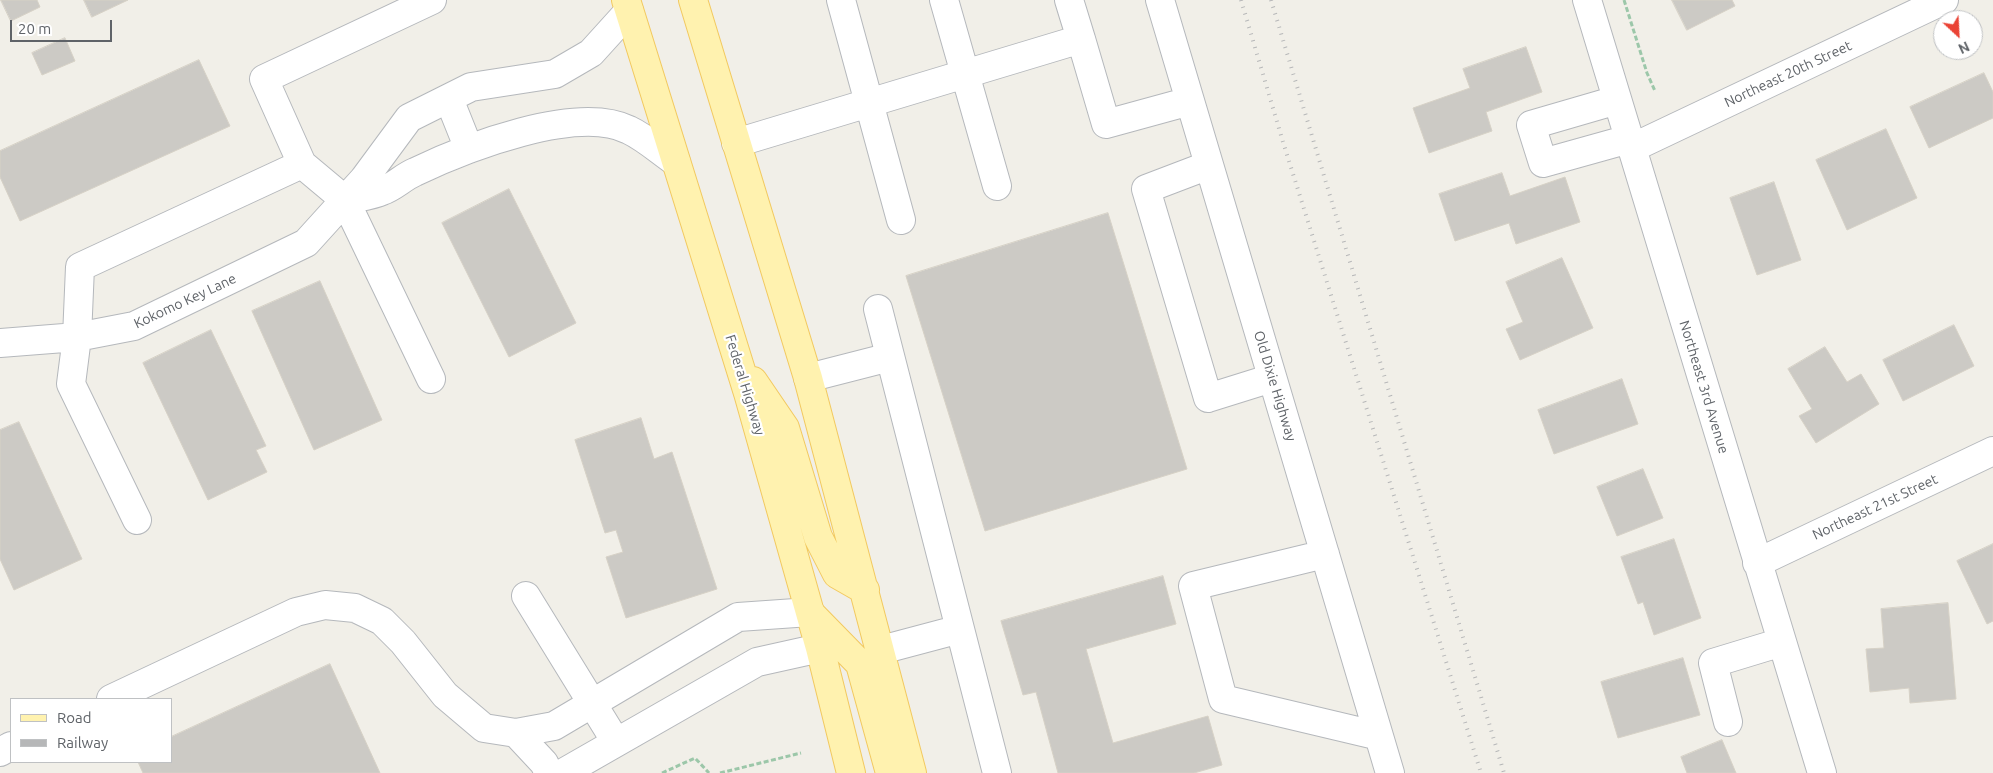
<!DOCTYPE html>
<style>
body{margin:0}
#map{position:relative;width:1993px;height:773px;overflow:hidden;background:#f1efe8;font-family:Ubuntu,sans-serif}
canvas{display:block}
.legend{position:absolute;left:10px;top:698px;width:162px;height:65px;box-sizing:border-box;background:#fff;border:1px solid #bfc1c3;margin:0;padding:6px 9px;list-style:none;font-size:15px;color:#5f6368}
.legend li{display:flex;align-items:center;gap:10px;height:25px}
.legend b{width:25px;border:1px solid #bfc1c3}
.north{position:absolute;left:1933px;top:10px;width:50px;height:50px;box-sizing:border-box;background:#fff;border:1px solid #bfc1c3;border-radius:50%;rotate:155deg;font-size:14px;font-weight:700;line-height:20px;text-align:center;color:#5f6368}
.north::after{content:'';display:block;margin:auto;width:18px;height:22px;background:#ea4335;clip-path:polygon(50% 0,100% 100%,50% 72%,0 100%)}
.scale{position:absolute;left:10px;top:20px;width:102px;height:22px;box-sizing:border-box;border:2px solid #5f6368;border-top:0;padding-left:6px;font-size:15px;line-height:18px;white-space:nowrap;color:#5f6368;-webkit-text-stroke:4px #fff;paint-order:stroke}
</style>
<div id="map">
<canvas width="1993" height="773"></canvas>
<ul class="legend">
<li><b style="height:6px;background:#fff2af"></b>Road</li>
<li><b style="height:6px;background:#b6b7b8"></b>Railway</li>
</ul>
<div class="north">N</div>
<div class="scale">20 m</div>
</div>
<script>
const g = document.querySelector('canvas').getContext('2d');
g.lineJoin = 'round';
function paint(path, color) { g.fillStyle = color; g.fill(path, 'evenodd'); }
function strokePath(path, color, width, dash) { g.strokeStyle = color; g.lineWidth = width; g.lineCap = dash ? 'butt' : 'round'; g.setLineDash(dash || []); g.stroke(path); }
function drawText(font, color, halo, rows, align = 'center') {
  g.font = font + ' Ubuntu,sans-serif'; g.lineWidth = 4.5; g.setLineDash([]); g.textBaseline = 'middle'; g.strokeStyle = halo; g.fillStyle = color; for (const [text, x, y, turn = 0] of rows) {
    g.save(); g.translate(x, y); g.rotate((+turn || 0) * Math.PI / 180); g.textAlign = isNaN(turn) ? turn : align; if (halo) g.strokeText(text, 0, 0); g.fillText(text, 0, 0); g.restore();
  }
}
const building = new Path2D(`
 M 1,0 L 37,0 L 40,7 L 11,21 Z
 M 84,0 L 128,0 L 92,17 Z
 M 1672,0 L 1732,0 L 1735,6 L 1687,30 Z
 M 65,38 L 75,61 L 42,75 L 32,53 Z
 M 1526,47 L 1542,92 L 1486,112 L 1492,131 L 1429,153 L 1413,108 L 1470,88 L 1463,69 Z
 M 199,60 L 230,126 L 20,221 L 0,177 L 0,151 Z
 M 1984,73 L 1993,92 L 1993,118 L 1929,148 L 1910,107 Z
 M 1886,129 L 1917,198 L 1847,230 L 1816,160 Z
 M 1502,173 L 1510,196 L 1565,177 L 1580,222 L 1516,244 L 1509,223 L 1455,241 L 1439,194 Z
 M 1774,182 L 1801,260 L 1757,275 L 1730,198 Z
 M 509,189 L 576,323 L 509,357 L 442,223 Z
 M 1108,213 L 1187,469 L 985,531 L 906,276 Z
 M 1562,258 L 1593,328 L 1520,360 L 1506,329 L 1523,322 L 1506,282 Z
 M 320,281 L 382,420 L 314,450 L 252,311 Z
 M 1954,325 L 1974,366 L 1903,401 L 1883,360 Z
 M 211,330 L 266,446 L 256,450 L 267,472 L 208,500 L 143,363 Z
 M 1825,347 L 1847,382 L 1861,374 L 1879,404 L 1816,443 L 1799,416 L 1812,409 L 1788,369 Z
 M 1622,379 L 1638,424 L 1554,454 L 1538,410 Z
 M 641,418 L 654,459 L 672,452 L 717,589 L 626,618 L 606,557 L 623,552 L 616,530 L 605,533 L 575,440 Z
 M 19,422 L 82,559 L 14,590 L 0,559 L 0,430 Z
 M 1643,469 L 1663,518 L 1617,536 L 1597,487 Z
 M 1674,539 L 1701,618 L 1654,635 L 1643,602 L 1638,604 L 1621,557 Z
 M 1993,544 L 1993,621 L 1987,624 L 1957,561 Z
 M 1163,576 L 1176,624 L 1086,649 L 1113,743 L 1208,716 L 1222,765 L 1194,773 L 1058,773 L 1036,692 L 1023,695 L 1001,621 Z
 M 1948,603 L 1956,699 L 1910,703 L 1909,688 L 1870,692 L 1866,649 L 1884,648 L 1881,609 Z
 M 1683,658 L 1700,715 L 1618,738 L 1601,682 Z
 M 330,664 L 380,773 L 143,773 L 138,762 L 171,762 L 171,737 Z
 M 1722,740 L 1736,773 L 1687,773 L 1681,757 Z`);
paint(building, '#cccac5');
strokePath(building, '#d6d1c6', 1);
const minor = new Path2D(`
 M 841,0 L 901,220
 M 944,0 L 997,186
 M 1069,0 L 1081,39
 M 1160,0 L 1390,773
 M 1587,0 L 1822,773
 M 449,99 L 469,149
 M 1617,100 L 1531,125 L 1543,163 L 1629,139
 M 736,143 L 1081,39 L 1106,124 L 1190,101
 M 1632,148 L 1944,0
 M 1209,165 L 1146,189 L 1208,398 L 1272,378
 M 345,200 C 357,197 371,196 382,191 C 394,187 403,177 415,172 C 465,148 577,104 629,130 C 646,138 661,152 676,162
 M 878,309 L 960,629
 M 0,343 L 77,337 L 134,326 L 306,243 L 364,179 L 409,118 L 471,87 L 555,74 L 591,53 L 629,11
 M 808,378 L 890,357
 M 431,379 L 345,200 L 302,164 L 264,79 L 432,0
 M 137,520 L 71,384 L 77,337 L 80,267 L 302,164
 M 1325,554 L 1193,586 L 1223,699 L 1379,736
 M 1757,563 L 1993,451
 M 526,596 L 616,742
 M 881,650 L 960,629 L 997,773
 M 111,699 L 296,612 L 325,605 L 355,608 L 382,621 L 403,642 L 445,695 L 484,728 L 516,733 L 554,726 L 738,617 L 810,612
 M 1728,722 L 1713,663 L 1782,642
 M 516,733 L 544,763 L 549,773
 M 0,752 L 11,746
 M 563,773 L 757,662 L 820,648`);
const major = new Path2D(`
 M 626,0 L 748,393 L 820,648 L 851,773
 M 693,0 L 808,378 L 912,773
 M 753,381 L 785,428 L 818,537 L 837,574 L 865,590
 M 811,614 L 860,664 L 890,773`);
strokePath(minor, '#b5b8bc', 30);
strokePath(major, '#f2c960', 30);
strokePath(new Path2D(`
 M 1624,0 L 1647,73 L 1655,91
 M 662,773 L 695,758 L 709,773
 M 720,773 L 801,753`), '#9cc7a9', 3, [5, 2.5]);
strokePath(minor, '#fff', 28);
strokePath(major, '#fff2af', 28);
strokePath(new Path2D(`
 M 1241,0 L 1283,142 L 1481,773
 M 1271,0 L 1504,773`), '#b6b7b8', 4, [1, 6]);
drawText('14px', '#5f6368', '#fff', [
 ["Northeast 20th Street",1788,74,-25],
 ["Kokomo Key Lane",185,301,-25],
 ["Federal Highway",745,385,73],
 ["Old Dixie Highway",1275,386,73],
 ["Northeast 3rd Avenue",1704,387,73],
 ["Northeast 21st Street",1875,507,-25]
]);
</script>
